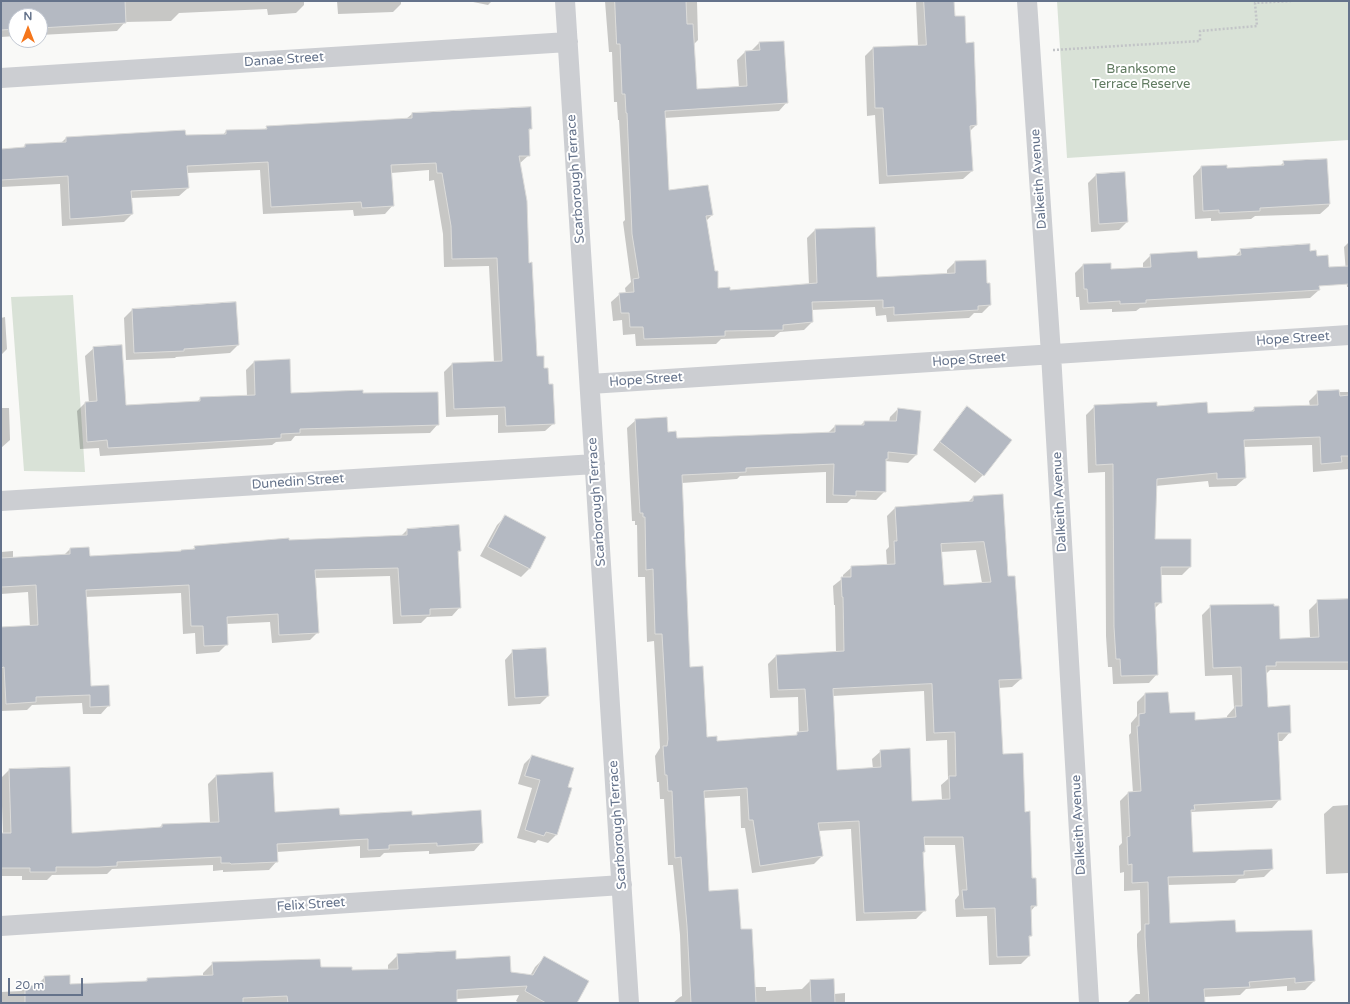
<!DOCTYPE html>
<style>
body{margin:0}
#map{position:relative;width:1350px;height:1004px;overflow:hidden;background:#f9f9f7;font-family:"Varela Round",sans-serif}
canvas{display:block}
.frame{position:absolute;inset:0;border:2px solid #65738b;pointer-events:none}
.north{position:absolute;left:8px;top:8px;width:40px;height:40px;box-sizing:border-box;background:#fff;border:1px solid #c1c7d1;border-radius:50%;rotate:0deg;font-size:11px;font-weight:700;line-height:16px;text-align:center;color:#65738b}
.north::after{content:'';display:block;margin:auto;width:14px;height:18px;background:#f5761b;clip-path:polygon(50% 0,100% 100%,50% 72%,0 100%)}
.scale{position:absolute;left:8px;top:978px;width:75px;height:18px;box-sizing:border-box;border:2px solid #65738b;border-top:0;padding-left:5px;font-size:12px;line-height:14px;white-space:nowrap;color:#65738b;-webkit-text-stroke:3px #fff;paint-order:stroke}
</style>
<div id="map">
<canvas width="1350" height="1004"></canvas>
<div class="frame"></div>
<div class="north">N</div>
<div class="scale">20 m</div>
</div>
<script>
const g = document.querySelector('canvas').getContext('2d');
g.lineJoin = 'round';
function paint(path, color) { g.fillStyle = color; g.fill(path, 'evenodd'); }
function strokePath(path, color, width, dash) { g.strokeStyle = color; g.lineWidth = width; g.lineCap = dash ? 'butt' : 'round'; g.setLineDash(dash || []); g.stroke(path); }
function drawText(font, color, halo, rows, align = 'center') {
  g.font = font + ' "Varela Round",sans-serif'; g.lineWidth = 4; g.setLineDash([]); g.textBaseline = 'middle'; g.strokeStyle = halo; g.fillStyle = color; for (const [text, x, y, turn = 0] of rows) {
    g.save(); g.translate(x, y); g.rotate((+turn || 0) * Math.PI / 180); g.textAlign = isNaN(turn) ? turn : align; if (halo) g.strokeText(text, 0, 0); g.fillText(text, 0, 0); g.restore();
  }
}
paint(new Path2D(`
 M 1057,1 L 1349,1 L 1349,140 L 1067,158 Z
 M 73,295 L 85,472 L 24,471 L 11,297 Z`), '#d9e2d7');
paint(new Path2D(`
 M 1,1 L 304,1 L 304,5 L 296,13 L 268,15 L 267,9 L 179,13 L 171,21 L 125,22 L 117,31 L 40,35 L 40,16 L 16,16 L 16,36 L 1,37 Z
 M 337,1 L 401,1 L 401,4 L 393,12 L 338,14 Z
 M 468,1 L 492,1 L 488,5 Z
 M 605,1 L 697,1 L 698,40 L 693,45 L 696,90 L 739,88 L 737,60 L 745,52 L 751,51 L 759,43 L 787,102 L 779,111 L 664,118 L 668,192 L 712,215 L 706,221 L 717,289 L 729,291 L 809,285 L 807,238 L 815,230 L 876,278 L 947,274 L 947,270 L 955,262 L 986,284 L 990,305 L 982,313 L 974,313 L 969,318 L 887,322 L 886,315 L 876,316 L 875,307 L 811,310 L 812,322 L 804,330 L 780,332 L 774,337 L 721,339 L 716,344 L 636,346 L 635,334 L 623,335 L 622,320 L 613,321 L 611,302 L 620,294 L 626,294 L 625,288 L 631,282 L 623,222 L 625,220 L 619,120 L 618,120 L 617,102 L 614,102 L 612,52 L 609,52 Z
 M 916,1 L 953,1 L 954,17 L 965,44 L 976,125 L 969,132 L 972,171 L 963,179 L 879,184 L 875,115 L 867,116 L 865,56 L 873,48 L 918,46 Z
 M 530,108 L 531,128 L 528,132 L 529,155 L 519,164 L 536,357 L 543,369 L 548,385 L 554,423 L 545,431 L 498,433 L 498,415 L 446,417 L 444,372 L 452,364 L 494,362 L 489,266 L 444,267 L 443,234 L 434,180 L 429,181 L 429,170 L 391,173 L 393,205 L 385,214 L 354,216 L 353,210 L 263,214 L 260,170 L 187,173 L 188,188 L 179,196 L 131,198 L 132,214 L 124,222 L 62,226 L 60,184 L 1,187 L 1,150 L 22,149 L 25,145 L 60,144 L 66,138 L 223,135 L 226,131 L 264,130 L 267,127 L 406,119 L 412,114 Z
 M 1326,160 L 1329,206 L 1320,214 L 1255,216 L 1251,219 L 1211,221 L 1211,218 L 1195,219 L 1193,176 L 1201,167 L 1226,169 L 1279,167 L 1284,162 Z
 M 1124,173 L 1127,222 L 1119,230 L 1091,232 L 1088,183 L 1096,175 Z
 M 1349,242 L 1349,287 L 1347,287 L 1344,247 Z
 M 1241,250 L 1319,290 L 1310,298 L 1140,308 L 1136,311 L 1112,312 L 1112,309 L 1080,310 L 1079,297 L 1076,297 L 1075,273 L 1083,265 L 1110,270 L 1143,268 L 1143,263 L 1151,255 L 1197,259 L 1234,257 Z
 M 132,310 L 238,345 L 230,353 L 176,357 L 175,358 L 126,360 L 124,318 Z
 M 5,317 L 7,349 L 1,355 L 1,318 Z
 M 94,348 L 125,406 L 197,402 L 201,398 L 247,396 L 246,370 L 254,362 L 289,360 L 290,394 L 362,394 L 438,424 L 430,433 L 295,436 L 291,441 L 276,442 L 272,445 L 100,456 L 99,448 L 80,449 L 77,411 L 85,403 L 89,403 L 85,356 Z
 M 1318,392 L 1349,392 L 1349,469 L 1313,472 L 1312,445 L 1243,447 L 1245,478 L 1236,486 L 1209,487 L 1208,481 L 1155,486 L 1154,540 L 1190,567 L 1182,575 L 1160,575 L 1161,602 L 1154,609 L 1157,674 L 1149,683 L 1113,684 L 1112,667 L 1108,667 L 1106,636 L 1105,472 L 1088,473 L 1086,415 L 1095,406 L 1157,408 L 1207,414 L 1250,412 L 1255,408 L 1310,406 L 1309,401 Z
 M 967,407 L 983,475 L 975,483 L 933,450 Z
 M 1,408 L 9,408 L 10,440 L 1,448 Z
 M 898,409 L 920,412 L 916,455 L 908,463 L 885,461 L 885,491 L 876,500 L 851,499 L 847,503 L 826,503 L 826,472 L 740,476 L 737,479 L 682,483 L 689,668 L 706,738 L 716,742 L 795,736 L 799,733 L 798,697 L 770,698 L 768,664 L 776,656 L 836,653 L 835,605 L 834,605 L 833,586 L 843,578 L 843,575 L 852,567 L 887,565 L 886,550 L 889,547 L 887,516 L 895,508 L 968,502 L 973,497 L 1007,578 L 1021,679 L 1012,687 L 998,688 L 1002,755 L 1024,813 L 1036,905 L 1030,912 L 1031,936 L 1028,938 L 1029,956 L 1021,964 L 989,965 L 987,916 L 956,917 L 955,900 L 959,895 L 955,845 L 924,845 L 924,852 L 922,854 L 925,910 L 916,919 L 856,921 L 851,829 L 818,831 L 822,856 L 814,864 L 752,873 L 745,828 L 741,828 L 740,796 L 704,798 L 708,892 L 740,930 L 754,987 L 766,987 L 766,991 L 802,989 L 810,981 L 833,980 L 834,994 L 845,993 L 845,1003 L 673,1003 L 680,997 L 682,996 L 680,935 L 673,865 L 668,865 L 664,799 L 660,799 L 659,782 L 657,782 L 655,756 L 660,748 L 654,641 L 647,642 L 645,577 L 638,577 L 637,525 L 635,525 L 635,521 L 632,521 L 627,428 L 636,420 L 667,433 L 676,439 L 828,433 L 835,426 L 860,426 L 864,422 L 889,422 L 890,417 ZM 976,550 L 982,583 L 943,586 L 941,552 ZM 924,691 L 926,741 L 947,740 L 948,779 L 941,785 L 942,800 L 911,802 L 881,751 L 872,759 L 873,769 L 836,771 L 833,696 Z
 M 505,517 L 545,538 L 529,569 L 521,577 L 480,556 L 497,525 Z
 M 458,526 L 460,551 L 457,553 L 460,607 L 452,616 L 427,617 L 421,623 L 393,624 L 390,576 L 314,578 L 318,632 L 310,640 L 272,643 L 270,622 L 226,624 L 227,644 L 219,652 L 196,654 L 195,633 L 183,634 L 181,593 L 85,597 L 90,687 L 109,705 L 101,714 L 83,714 L 82,703 L 32,705 L 27,710 L 1,711 L 1,628 L 30,627 L 28,592 L 1,594 L 1,552 L 13,551 L 13,558 L 64,555 L 70,549 L 89,557 L 192,550 L 195,547 L 288,541 L 401,536 L 407,530 Z
 M 1349,600 L 1349,670 L 1270,670 L 1266,674 L 1267,708 L 1290,732 L 1282,741 L 1277,741 L 1280,799 L 1272,808 L 1191,812 L 1192,853 L 1272,869 L 1264,877 L 1239,879 L 1235,883 L 1167,885 L 1169,924 L 1235,934 L 1314,981 L 1305,990 L 1287,991 L 1287,986 L 1246,989 L 1240,995 L 1203,997 L 1204,1003 L 1127,1003 L 1136,994 L 1140,994 L 1137,946 L 1137,934 L 1141,930 L 1140,890 L 1124,891 L 1124,872 L 1120,873 L 1119,846 L 1122,843 L 1120,801 L 1128,793 L 1133,793 L 1129,735 L 1131,733 L 1131,723 L 1137,716 L 1137,702 L 1145,694 L 1169,714 L 1194,721 L 1227,719 L 1227,716 L 1234,708 L 1232,675 L 1205,676 L 1202,615 L 1211,606 L 1280,640 L 1310,638 L 1309,610 L 1318,601 Z
 M 513,651 L 548,696 L 540,704 L 508,706 L 505,660 Z
 M 532,756 L 567,787 L 571,789 L 556,835 L 548,843 L 538,840 L 535,843 L 517,838 L 532,788 L 518,784 L 524,764 Z
 M 9,770 L 71,834 L 159,828 L 162,825 L 210,823 L 208,784 L 216,776 L 274,813 L 411,816 L 482,842 L 474,851 L 429,854 L 429,851 L 384,853 L 380,857 L 360,858 L 360,846 L 277,852 L 277,861 L 269,870 L 223,872 L 223,870 L 213,871 L 213,865 L 112,869 L 107,874 L 52,875 L 47,880 L 22,880 L 22,876 L 1,876 L 1,834 L 3,834 L 1,778 Z
 M 1349,805 L 1349,873 L 1326,874 L 1324,814 L 1333,806 Z
 M 398,955 L 455,960 L 510,973 L 530,976 L 535,967 L 545,957 L 576,1003 L 519,1003 L 516,1001 L 519,995 L 456,999 L 456,1003 L 1,1003 L 1,992 L 21,991 L 26,987 L 35,987 L 45,977 L 69,985 L 144,982 L 148,979 L 203,976 L 203,973 L 213,963 L 351,971 L 388,970 L 388,965 Z`), '#0003');
const building = new Path2D(`
 M 1,1 L 125,1 L 126,23 L 40,28 L 40,16 L 16,16 L 16,29 L 1,30 Z
 M 615,1 L 686,1 L 687,24 L 693,24 L 697,89 L 747,86 L 745,51 L 760,50 L 759,42 L 784,41 L 788,103 L 665,111 L 669,190 L 708,185 L 713,215 L 706,216 L 715,271 L 718,271 L 718,288 L 730,287 L 730,290 L 817,283 L 815,229 L 875,227 L 877,277 L 955,273 L 955,261 L 986,260 L 987,283 L 990,283 L 991,305 L 978,306 L 978,310 L 894,315 L 894,307 L 883,308 L 883,300 L 812,302 L 813,322 L 783,325 L 783,330 L 725,331 L 725,336 L 644,339 L 643,327 L 630,327 L 629,313 L 621,313 L 619,293 L 634,292 L 633,279 L 639,278 L 632,234 L 627,113 L 626,113 L 625,94 L 622,94 L 620,44 L 617,44 Z
 M 924,1 L 954,1 L 955,16 L 965,16 L 966,43 L 974,42 L 977,125 L 970,126 L 973,171 L 887,176 L 883,108 L 875,108 L 873,47 L 926,45 Z
 M 531,107 L 532,129 L 529,129 L 530,156 L 519,156 L 527,201 L 529,263 L 532,262 L 537,356 L 544,356 L 544,368 L 548,368 L 549,384 L 553,384 L 555,424 L 506,426 L 505,407 L 454,409 L 452,363 L 502,361 L 497,258 L 452,259 L 451,226 L 442,173 L 437,173 L 436,163 L 391,165 L 394,206 L 362,208 L 361,202 L 271,207 L 268,162 L 187,166 L 189,188 L 131,191 L 133,214 L 99,217 L 70,219 L 68,176 L 1,180 L 1,149 L 25,147 L 25,144 L 66,142 L 66,137 L 185,130 L 186,135 L 226,134 L 226,130 L 267,129 L 266,126 L 412,118 L 412,113 Z
 M 1327,159 L 1330,204 L 1260,208 L 1260,211 L 1219,213 L 1219,210 L 1203,211 L 1201,166 L 1227,165 L 1227,168 L 1284,165 L 1283,161 Z
 M 1125,172 L 1128,222 L 1099,224 L 1096,174 Z
 M 1310,244 L 1310,251 L 1316,250 L 1317,256 L 1328,255 L 1329,267 L 1349,266 L 1349,284 L 1319,286 L 1320,290 L 1146,300 L 1146,303 L 1120,304 L 1120,301 L 1088,303 L 1087,289 L 1084,289 L 1083,264 L 1111,263 L 1111,269 L 1151,267 L 1150,254 L 1197,251 L 1198,258 L 1241,255 L 1240,249 Z
 M 236,302 L 239,345 L 184,349 L 184,351 L 134,353 L 132,309 Z
 M 122,345 L 126,405 L 200,401 L 200,397 L 255,395 L 254,361 L 290,359 L 291,393 L 363,390 L 363,393 L 438,392 L 439,425 L 300,429 L 300,433 L 281,434 L 281,438 L 108,448 L 107,440 L 87,442 L 85,402 L 97,401 L 93,347 Z
 M 1339,390 L 1340,396 L 1349,395 L 1349,456 L 1341,456 L 1342,462 L 1321,464 L 1320,437 L 1244,440 L 1246,478 L 1217,479 L 1217,473 L 1157,479 L 1155,539 L 1191,539 L 1191,567 L 1161,567 L 1162,603 L 1155,603 L 1158,675 L 1121,676 L 1120,659 L 1116,659 L 1114,627 L 1113,464 L 1096,465 L 1094,405 L 1157,402 L 1157,406 L 1207,402 L 1208,413 L 1254,411 L 1254,407 L 1318,405 L 1317,391 Z
 M 967,406 L 1012,440 L 984,476 L 940,442 Z
 M 898,408 L 921,411 L 917,455 L 888,452 L 888,459 L 886,459 L 886,492 L 856,491 L 856,496 L 833,495 L 834,464 L 746,468 L 746,472 L 682,475 L 690,667 L 703,666 L 707,737 L 717,736 L 717,741 L 797,735 L 797,732 L 808,731 L 805,689 L 778,690 L 776,655 L 844,651 L 843,597 L 842,597 L 841,577 L 851,577 L 851,566 L 895,564 L 894,541 L 897,541 L 895,507 L 973,501 L 973,496 L 1003,494 L 1008,576 L 1015,576 L 1022,679 L 999,680 L 1003,754 L 1023,753 L 1025,812 L 1030,811 L 1032,878 L 1036,878 L 1037,906 L 1031,906 L 1032,936 L 1029,936 L 1030,956 L 997,957 L 995,908 L 964,909 L 962,890 L 967,890 L 963,837 L 924,837 L 925,852 L 923,852 L 926,911 L 864,913 L 859,821 L 818,823 L 823,856 L 760,866 L 753,820 L 749,820 L 747,788 L 704,791 L 709,891 L 738,889 L 741,929 L 752,929 L 756,1003 L 691,1003 L 687,926 L 681,857 L 675,858 L 672,791 L 668,791 L 667,775 L 665,775 L 663,746 L 667,746 L 668,739 L 662,634 L 655,634 L 653,569 L 646,570 L 645,517 L 643,517 L 643,513 L 640,513 L 635,419 L 667,417 L 668,432 L 676,431 L 677,438 L 835,432 L 835,425 L 864,425 L 864,421 L 896,421 ZM 984,542 L 991,582 L 944,585 L 941,544 ZM 932,684 L 934,733 L 955,732 L 956,776 L 949,776 L 950,799 L 912,801 L 910,748 L 880,750 L 881,767 L 837,770 L 833,689 Z
 M 505,515 L 546,537 L 530,569 L 488,547 Z
 M 459,525 L 461,551 L 458,551 L 461,608 L 430,609 L 430,615 L 401,616 L 398,568 L 315,570 L 319,633 L 279,635 L 278,614 L 227,617 L 228,645 L 204,646 L 203,626 L 191,626 L 189,585 L 86,590 L 91,686 L 109,685 L 110,706 L 90,707 L 90,695 L 36,697 L 36,702 L 6,704 L 4,667 L 1,668 L 1,627 L 38,625 L 36,585 L 1,587 L 1,558 L 70,554 L 70,548 L 89,547 L 90,556 L 181,551 L 181,550 L 195,549 L 194,546 L 289,538 L 289,540 L 407,535 L 407,529 Z
 M 1349,599 L 1349,662 L 1276,662 L 1276,666 L 1266,666 L 1268,707 L 1290,705 L 1291,733 L 1278,733 L 1281,800 L 1194,805 L 1195,810 L 1191,810 L 1193,852 L 1272,849 L 1273,869 L 1244,871 L 1244,875 L 1168,877 L 1170,923 L 1235,920 L 1236,932 L 1312,930 L 1315,981 L 1295,983 L 1295,978 L 1249,982 L 1250,987 L 1204,989 L 1205,1003 L 1149,1003 L 1145,937 L 1145,924 L 1149,924 L 1148,882 L 1132,883 L 1132,864 L 1128,865 L 1127,837 L 1130,836 L 1128,792 L 1141,791 L 1137,726 L 1139,726 L 1139,714 L 1145,713 L 1145,693 L 1168,692 L 1170,713 L 1195,712 L 1195,720 L 1236,717 L 1235,706 L 1242,706 L 1241,667 L 1213,668 L 1210,605 L 1274,604 L 1274,606 L 1279,606 L 1280,639 L 1319,637 L 1317,600 Z
 M 546,648 L 549,696 L 515,698 L 512,650 Z
 M 532,755 L 574,768 L 568,787 L 572,788 L 557,835 L 546,832 L 544,836 L 525,830 L 540,780 L 525,776 Z
 M 70,767 L 72,833 L 162,827 L 162,824 L 219,822 L 216,775 L 273,772 L 275,812 L 339,808 L 340,815 L 412,811 L 412,815 L 481,810 L 483,843 L 437,846 L 437,843 L 389,845 L 389,849 L 368,850 L 368,839 L 277,844 L 278,862 L 231,864 L 230,863 L 221,863 L 221,857 L 117,862 L 117,866 L 98,867 L 56,867 L 56,872 L 30,872 L 30,868 L 1,868 L 1,833 L 11,833 L 9,769 Z
 M 456,951 L 456,959 L 510,956 L 511,972 L 533,975 L 544,956 L 589,981 L 577,1003 L 546,1003 L 525,991 L 527,986 L 457,990 L 457,1003 L 288,1003 L 287,996 L 243,998 L 243,1003 L 25,1003 L 25,986 L 45,985 L 44,976 L 70,975 L 70,984 L 147,981 L 147,978 L 213,975 L 212,962 L 320,959 L 321,967 L 352,967 L 352,970 L 398,969 L 397,954 Z
 M 834,979 L 835,1003 L 811,1003 L 810,980 Z`);
paint(building, '#b4b9c2');
strokePath(building, '#dbdbd9', 1);
strokePath(new Path2D(`
 M 1053,50 L 1200,41 L 1200,31 L 1257,26 L 1255,3 L 1291,1`), '#c2c4c7', 2.5, [2, 2]);
strokePath(new Path2D(`
 M 565,1 L 629,1003
 M 1027,1 L 1051,354 L 1089,1003
 M 1,78 L 568,42
 M 590,384 L 1349,335
 M 1,501 L 595,464
 M 1,926 L 622,885`), '#ccced2', 20);
drawText('13px', '#65738b', '#fff', [
 ["Danae Street",284,60,-4],
 ["Scarborough Terrace",576,179,-94],
 ["Dalkeith Avenue",1039,179,-94],
 ["Hope Street",1293,339,-4],
 ["Hope Street",969,360,-4],
 ["Hope Street",646,380,-4],
 ["Dunedin Street",298,482,-4],
 ["Scarborough Terrace",597,502,-94],
 ["Dalkeith Avenue",1060,502,-93],
 ["Scarborough Terrace",618,825,-94],
 ["Dalkeith Avenue",1079,825,-93],
 ["Felix Street",311,905,-4]
]);
drawText('13px', '#617b61', '#fff', [
 ["Branksome",1141,70],
 ["Terrace Reserve",1141,85]
]);
</script>
